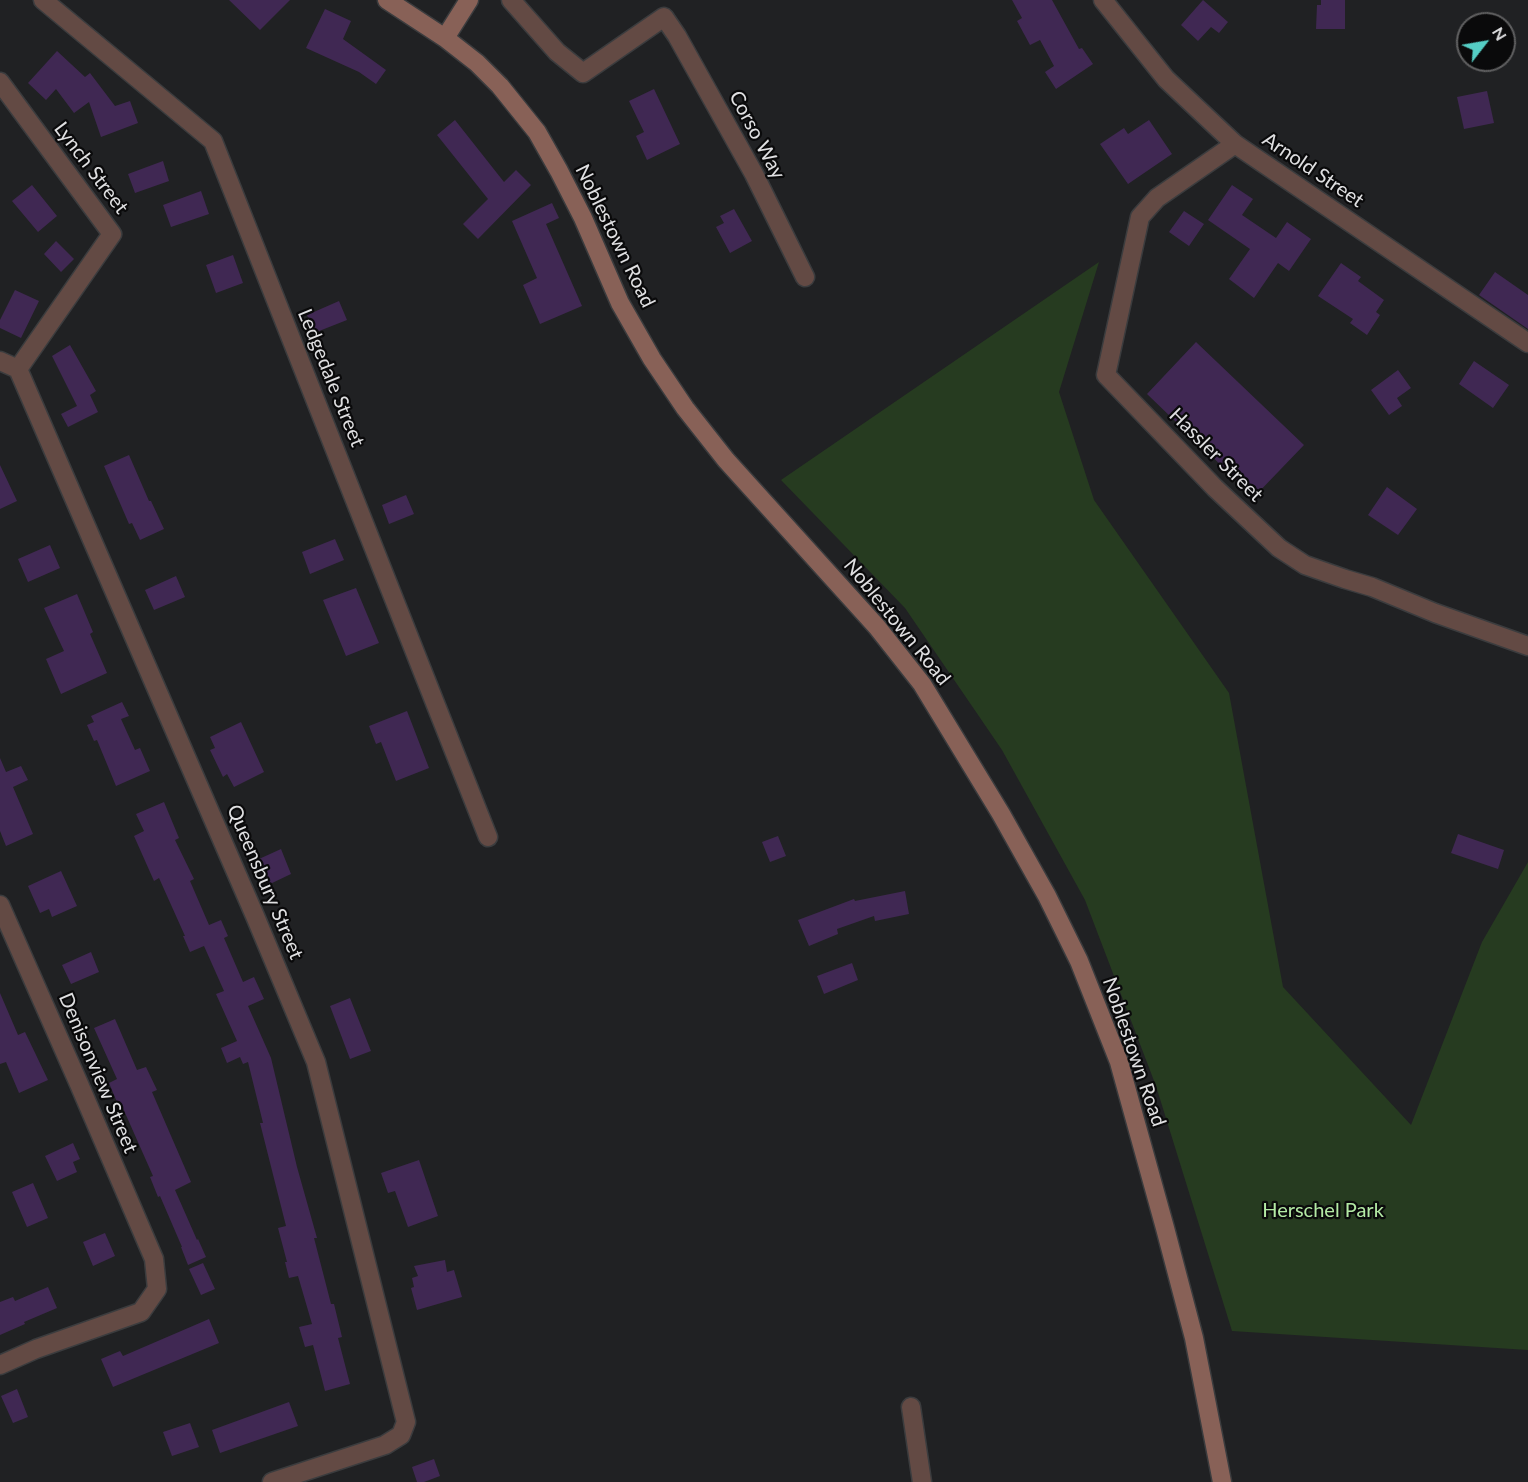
<!DOCTYPE html>
<style>
body{margin:0}
#map{position:relative;width:1528px;height:1482px;overflow:hidden;background:#202123;font-family:Lato,sans-serif}
canvas{display:block}
.north{position:absolute;left:1456px;top:12px;width:60px;height:60px;box-sizing:border-box;background:#0a0a0b;border:2px solid #606061;border-radius:50%;rotate:59deg;font-size:16px;font-weight:700;line-height:24px;text-align:center;color:#e0e0e2}
.north::after{content:'';display:block;margin:auto;width:21px;height:27px;background:#55cec5;clip-path:polygon(50% 0,100% 100%,50% 72%,0 100%)}
</style>
<div id="map">
<canvas width="1528" height="1482"></canvas>
<div class="north">N</div>
</div>
<script>
const g = document.querySelector('canvas').getContext('2d');
g.lineJoin = 'round';
function paint(path, color) { g.fillStyle = color; g.fill(path, 'evenodd'); }
function strokePath(path, color, width, dash) { g.strokeStyle = color; g.lineWidth = width; g.lineCap = dash ? 'butt' : 'round'; g.setLineDash(dash || []); g.stroke(path); }
function drawText(font, color, halo, rows, align = 'center') {
  g.font = font + ' Lato,sans-serif'; g.lineWidth = 4.5; g.setLineDash([]); g.textBaseline = 'middle'; g.strokeStyle = halo; g.fillStyle = color; for (const [text, x, y, turn = 0] of rows) {
    g.save(); g.translate(x, y); g.rotate((+turn || 0) * Math.PI / 180); g.textAlign = isNaN(turn) ? turn : align; if (halo) g.strokeText(text, 0, 0); g.fillText(text, 0, 0); g.restore();
  }
}
paint(new Path2D(`
 M 1099,262 L 1059,392 L 1094,500 L 1229,693 L 1283,987 L 1411,1125 L 1482,942 L 1528,862 L 1528,1350 L 1232,1331 L 1156,1086 L 1085,900 L 1002,750 L 905,608 L 781,480 Z`), '#263b20');
paint(new Path2D(`
 M 229,0 L 290,0 L 260,30 Z
 M 1012,0 L 1052,0 L 1079,49 L 1082,48 L 1093,64 L 1056,89 L 1045,72 L 1054,66 L 1040,40 L 1030,45 L 1017,21 L 1022,18 Z
 M 1203,0 L 1228,22 L 1219,33 L 1211,27 L 1198,41 L 1181,25 Z
 M 1321,0 L 1345,0 L 1345,29 L 1316,29 L 1317,5 L 1321,5 Z
 M 325,9 L 351,21 L 343,39 L 386,70 L 376,84 L 359,72 L 306,48 Z
 M 57,51 L 85,77 L 90,73 L 115,106 L 130,101 L 138,123 L 101,137 L 89,102 L 74,113 L 56,89 L 46,100 L 28,83 Z
 M 654,89 L 680,144 L 647,160 L 636,136 L 644,132 L 629,101 Z
 M 1487,91 L 1494,123 L 1464,129 L 1457,97 Z
 M 455,120 L 504,182 L 516,170 L 531,185 L 478,239 L 463,224 L 488,199 L 437,135 Z
 M 1149,120 L 1172,154 L 1128,184 L 1100,144 L 1124,128 L 1128,134 Z
 M 163,161 L 169,181 L 135,193 L 128,174 Z
 M 32,185 L 57,216 L 38,232 L 12,201 Z
 M 1232,185 L 1253,199 L 1242,215 L 1276,238 L 1287,222 L 1311,239 L 1289,271 L 1278,263 L 1254,298 L 1229,279 L 1250,249 L 1208,220 Z
 M 201,191 L 209,214 L 171,227 L 163,205 Z
 M 552,203 L 559,218 L 546,224 L 582,306 L 540,324 L 523,285 L 537,278 L 512,221 Z
 M 734,209 L 752,241 L 730,253 L 716,227 L 724,223 L 720,216 Z
 M 1184,211 L 1204,224 L 1189,246 L 1169,232 Z
 M 56,241 L 74,259 L 61,272 L 44,254 Z
 M 233,255 L 243,283 L 216,293 L 206,265 Z
 M 1341,263 L 1361,277 L 1358,281 L 1384,300 L 1376,312 L 1380,315 L 1367,335 L 1350,323 L 1353,319 L 1318,296 Z
 M 1495,272 L 1528,295 L 1528,329 L 1479,295 Z
 M 15,290 L 39,301 L 21,338 L 0,328 L 0,320 Z
 M 339,301 L 347,320 L 314,333 L 307,315 Z
 M 1196,342 L 1304,445 L 1254,497 L 1147,394 Z
 M 70,345 L 96,391 L 90,395 L 98,412 L 68,427 L 61,414 L 77,406 L 52,356 Z
 M 1474,361 L 1509,385 L 1493,408 L 1459,384 Z
 M 1398,370 L 1411,388 L 1397,398 L 1402,406 L 1389,415 L 1371,390 Z
 M 129,455 L 149,501 L 151,501 L 164,529 L 140,540 L 132,523 L 129,524 L 104,466 Z
 M 0,465 L 17,501 L 0,509 Z
 M 1387,487 L 1417,509 L 1398,535 L 1368,515 Z
 M 406,495 L 414,514 L 389,524 L 382,505 Z
 M 335,539 L 344,560 L 310,574 L 302,552 Z
 M 50,545 L 60,568 L 28,582 L 18,559 Z
 M 176,576 L 185,597 L 154,610 L 145,590 Z
 M 356,588 L 379,643 L 346,656 L 323,600 Z
 M 77,594 L 93,632 L 90,634 L 107,673 L 61,694 L 46,659 L 64,651 L 44,608 Z
 M 122,702 L 129,716 L 121,719 L 135,750 L 140,748 L 150,771 L 116,786 L 97,740 L 94,741 L 87,725 L 94,722 L 91,716 Z
 M 407,711 L 429,768 L 396,781 L 381,742 L 376,744 L 369,726 Z
 M 241,722 L 264,772 L 234,787 L 227,774 L 223,777 L 210,750 L 215,748 L 210,737 Z
 M 0,758 L 6,772 L 21,766 L 28,780 L 13,787 L 33,834 L 6,846 L 0,831 Z
 M 164,802 L 179,838 L 175,840 L 194,879 L 190,881 L 209,925 L 221,920 L 228,936 L 224,938 L 243,982 L 254,977 L 264,999 L 248,1006 L 271,1058 L 297,1167 L 317,1238 L 314,1238 L 331,1304 L 334,1304 L 342,1337 L 338,1338 L 350,1384 L 325,1391 L 313,1345 L 305,1347 L 299,1327 L 312,1324 L 298,1276 L 289,1278 L 285,1262 L 287,1262 L 278,1228 L 286,1226 L 260,1123 L 263,1123 L 248,1062 L 243,1064 L 240,1057 L 227,1063 L 221,1048 L 237,1041 L 216,994 L 224,991 L 204,946 L 190,952 L 183,936 L 185,936 L 159,878 L 154,881 L 134,836 L 144,831 L 136,814 Z
 M 1458,834 L 1504,850 L 1498,869 L 1451,853 Z
 M 778,836 L 786,856 L 770,862 L 762,842 Z
 M 281,849 L 291,874 L 270,884 L 259,859 Z
 M 61,871 L 77,906 L 52,917 L 49,909 L 40,913 L 28,886 Z
 M 905,891 L 909,914 L 875,921 L 874,916 L 837,929 L 838,934 L 809,946 L 798,920 L 854,899 L 855,901 Z
 M 91,952 L 99,972 L 71,984 L 62,965 Z
 M 852,963 L 858,980 L 824,994 L 817,976 Z
 M 0,993 L 18,1035 L 25,1032 L 48,1080 L 19,1093 L 6,1062 L 0,1064 Z
 M 350,998 L 371,1051 L 350,1059 L 330,1006 Z
 M 115,1019 L 137,1070 L 146,1067 L 157,1090 L 152,1092 L 191,1182 L 175,1190 L 197,1240 L 198,1239 L 206,1257 L 188,1265 L 181,1247 L 182,1247 L 160,1196 L 158,1197 L 150,1177 L 153,1176 L 122,1106 L 119,1107 L 109,1083 L 117,1079 L 94,1028 Z
 M 73,1143 L 80,1159 L 73,1162 L 77,1172 L 57,1181 L 45,1156 Z
 M 419,1160 L 438,1216 L 408,1227 L 395,1191 L 388,1193 L 381,1173 Z
 M 33,1183 L 48,1218 L 27,1227 L 12,1192 Z
 M 105,1233 L 115,1256 L 93,1266 L 83,1242 Z
 M 445,1260 L 447,1272 L 454,1270 L 462,1297 L 417,1310 L 411,1288 L 414,1287 L 412,1278 L 418,1276 L 414,1266 Z
 M 203,1263 L 215,1289 L 201,1295 L 189,1269 Z
 M 48,1287 L 57,1308 L 24,1322 L 25,1324 L 0,1335 L 0,1302 L 13,1297 L 15,1301 Z
 M 209,1319 L 219,1343 L 113,1387 L 101,1359 L 120,1351 L 123,1356 Z
 M 17,1389 L 28,1417 L 13,1423 L 1,1396 Z
 M 289,1402 L 298,1426 L 220,1453 L 212,1430 Z
 M 190,1423 L 199,1447 L 172,1456 L 163,1432 Z
 M 434,1459 L 440,1476 L 424,1482 L 417,1482 L 412,1467 Z`), '#402853');
const street = new Path2D(`
 M 43,0 L 213,141 L 488,837
 M 511,0 L 557,52 L 583,73 L 664,17 L 677,36 L 754,174 L 805,277
 M 1103,0 L 1166,79 L 1235,144 L 1528,343
 M 0,82 L 112,234 L 18,369
 M 1235,144 L 1157,198 L 1140,217 L 1106,375 L 1215,488 L 1279,548 L 1305,565 L 1345,579 L 1372,587 L 1435,613 L 1528,646
 M 0,361 L 18,369 L 255,916 L 316,1062 L 406,1422 L 401,1435 L 385,1445 L 272,1482
 M 0,905 L 79,1084 L 154,1259 L 157,1289 L 141,1312 L 36,1349 L 0,1365
 M 911,1407 L 922,1482`);
const secondary = new Path2D(`
 M 387,0 L 445,38 L 477,63 L 500,86 L 537,132 L 559,171 L 583,218 L 620,303 L 652,359 L 685,408 L 726,460 L 877,627 L 922,684 L 1001,814 L 1047,896 L 1079,961 L 1119,1062 L 1165,1228 L 1194,1338 L 1222,1482
 M 445,38 L 469,0`);
strokePath(street, '#3b3c3e', 21);
strokePath(secondary, '#3b3c3e', 21);
strokePath(street, '#634a44', 18);
strokePath(secondary, '#886157', 18);
drawText('20px', '#e0e0e2', '#0a0a0b', [
 ["Corso Way",757,135,62],
 ["Lynch Street",91,168,53],
 ["Arnold Street",1313,170,34],
 ["Noblestown Road",615,236,64],
 ["Ledgedale Street",331,378,68],
 ["Hassler Street",1216,455,45],
 ["Noblestown Road",897,622,51],
 ["Queensbury Street",265,882,67],
 ["Noblestown Road",1134,1052,71],
 ["Denisonview Street",98,1073,67]
]);
drawText('20px', '#b3e9a4', '#0a0a0b', [
 ["Herschel Park",1323,1211]
]);
</script>
